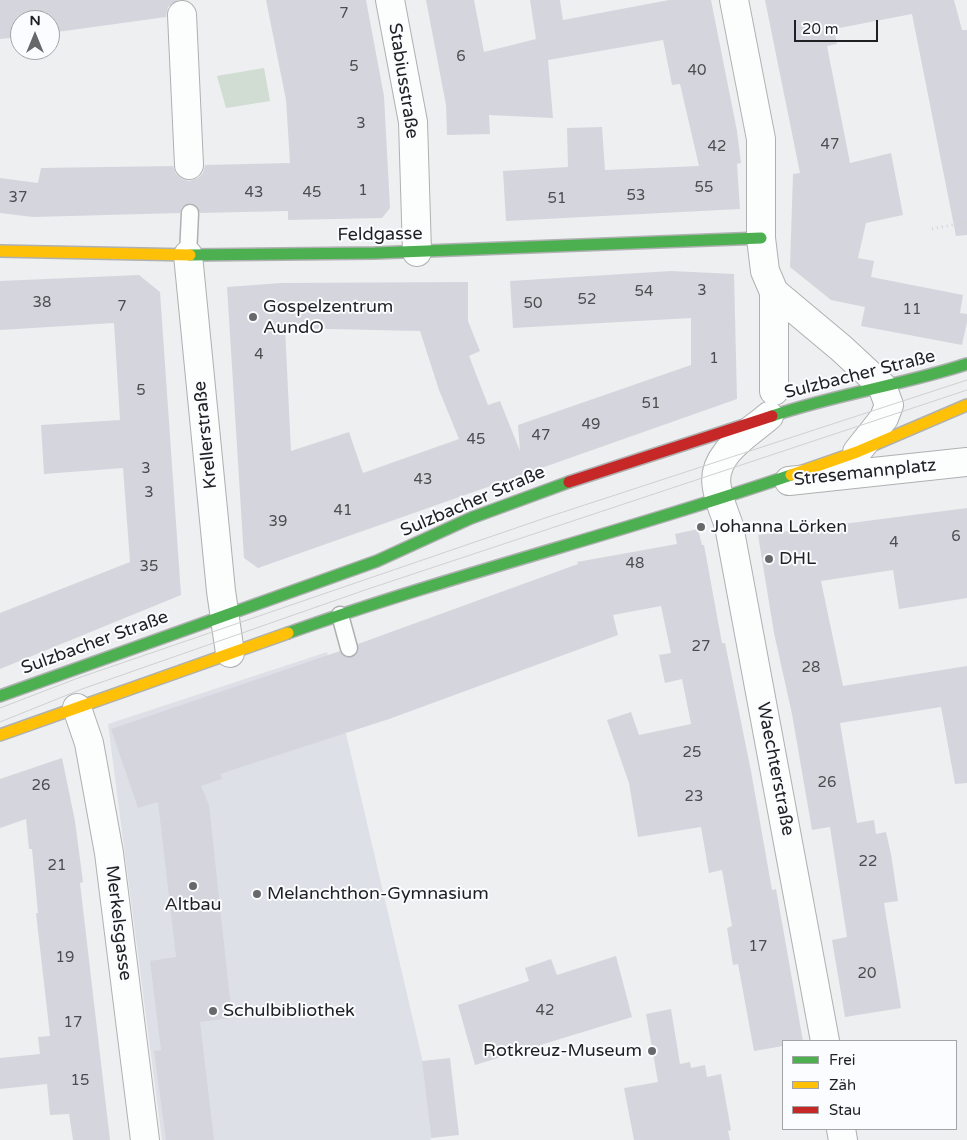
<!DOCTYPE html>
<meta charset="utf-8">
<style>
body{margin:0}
#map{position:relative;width:967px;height:1140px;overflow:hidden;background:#eeeff1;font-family:"Varela Round",sans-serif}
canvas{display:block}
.legend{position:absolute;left:782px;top:1040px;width:175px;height:90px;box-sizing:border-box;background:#fbfcff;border:1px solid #a3a4a6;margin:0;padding:6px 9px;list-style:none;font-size:15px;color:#1f2021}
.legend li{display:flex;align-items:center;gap:10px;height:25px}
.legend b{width:25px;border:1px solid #a3a4a6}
.north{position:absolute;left:10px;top:10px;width:50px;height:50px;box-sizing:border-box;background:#fbfcff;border:1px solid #a3a4a6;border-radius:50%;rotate:0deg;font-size:14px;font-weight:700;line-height:20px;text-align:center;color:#1f2021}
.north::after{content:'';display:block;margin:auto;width:18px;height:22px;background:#67686a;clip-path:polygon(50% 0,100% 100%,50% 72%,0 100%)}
.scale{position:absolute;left:794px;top:20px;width:84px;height:22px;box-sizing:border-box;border:2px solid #1f2021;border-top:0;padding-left:6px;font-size:15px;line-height:18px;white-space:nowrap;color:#1f2021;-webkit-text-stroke:4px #fbfcff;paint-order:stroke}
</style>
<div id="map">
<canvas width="967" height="1140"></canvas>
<ul class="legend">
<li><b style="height:6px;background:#4caf50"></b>Frei</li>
<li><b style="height:6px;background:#ffc107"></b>Zäh</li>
<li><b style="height:6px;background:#c62828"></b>Stau</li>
</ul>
<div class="north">N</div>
<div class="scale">20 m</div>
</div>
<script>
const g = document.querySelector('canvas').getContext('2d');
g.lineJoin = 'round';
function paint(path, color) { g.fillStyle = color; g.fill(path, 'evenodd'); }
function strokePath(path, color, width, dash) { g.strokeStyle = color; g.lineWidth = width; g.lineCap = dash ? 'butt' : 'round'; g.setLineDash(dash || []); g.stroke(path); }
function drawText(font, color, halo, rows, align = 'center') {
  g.font = font + ' "Varela Round",sans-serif'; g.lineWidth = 4; g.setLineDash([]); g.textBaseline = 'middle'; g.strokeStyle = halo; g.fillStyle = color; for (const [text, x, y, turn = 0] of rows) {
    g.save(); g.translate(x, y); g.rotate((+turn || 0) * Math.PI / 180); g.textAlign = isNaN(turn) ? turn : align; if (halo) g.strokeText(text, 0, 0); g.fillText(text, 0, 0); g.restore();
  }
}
paint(new Path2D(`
 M 327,652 L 422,1058 L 431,1140 L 162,1140 L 108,724 Z`), '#dde1e7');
paint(new Path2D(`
 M 264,68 L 270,101 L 226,108 L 217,76 Z`), '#d1dcd2');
paint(new Path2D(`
 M 0,0 L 179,0 L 168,7 L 166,17 L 50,33 L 50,20 L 20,20 L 20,37 L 0,39 Z
 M 266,0 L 366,0 L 384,96 L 390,208 L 382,218 L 288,220 L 288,211 L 200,213 L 196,205 L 190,203 L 182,207 L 180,213 L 33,217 L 0,213 L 0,178 L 38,183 L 41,168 L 173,166 L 176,174 L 182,179 L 189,181 L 198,178 L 203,173 L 205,165 L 290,163 L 286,100 Z
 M 426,0 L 474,0 L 484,52 L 536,39 L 530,0 L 560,0 L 563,20 L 669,0 L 711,0 L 737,131 L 741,163 L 737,164 L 740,209 L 506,221 L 503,171 L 568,167 L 567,128 L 602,127 L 605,170 L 699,166 L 680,84 L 672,85 L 663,40 L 548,60 L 553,118 L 489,115 L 490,134 L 447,135 L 446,105 Z
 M 765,0 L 954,0 L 962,30 L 967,30 L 967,235 L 956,236 L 912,14 L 834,29 L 837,44 L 827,46 L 850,163 L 891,153 L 903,215 L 866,223 L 858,258 L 874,261 L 871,277 L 963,295 L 960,313 L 967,314 L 967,322 L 962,345 L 861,326 L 865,307 L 831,300 L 790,267 L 793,174 L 800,173 Z
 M 671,271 L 734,274 L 737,399 L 258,568 L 244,558 L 227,287 L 281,283 L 468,282 L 468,321 L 480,351 L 469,356 L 488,405 L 500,401 L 520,451 L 518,425 L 691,365 L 691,318 L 513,328 L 510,281 ZM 285,328 L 420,331 L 439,390 L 459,439 L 363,473 L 349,432 L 291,451 Z
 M 139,275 L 160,292 L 181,595 L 0,669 L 0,613 L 130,562 L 123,468 L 44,474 L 41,425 L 120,420 L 114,323 L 0,330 L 0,281 Z
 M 967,508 L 967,598 L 899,609 L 893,570 L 821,581 L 843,686 L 967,666 L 967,783 L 955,784 L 941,707 L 840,723 L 857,823 L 874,820 L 876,834 L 886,832 L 891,854 L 898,901 L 884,903 L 901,1008 L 845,1017 L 832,940 L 847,937 L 830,827 L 812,830 L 792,714 L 774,633 L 758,535 Z
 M 698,529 L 702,545 L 704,545 L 722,643 L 725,643 L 751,771 L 772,890 L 776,889 L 803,1041 L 783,1041 L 783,1046 L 754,1051 L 738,964 L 733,965 L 727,928 L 732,926 L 722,870 L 709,873 L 701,827 L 638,837 L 629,783 L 607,720 L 631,712 L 639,735 L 691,724 L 682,679 L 665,683 L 659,655 L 671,653 L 661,606 L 613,615 L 618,635 L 389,719 L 220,774 L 222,779 L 201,786 L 209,805 L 232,1018 L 200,1022 L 214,1140 L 166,1140 L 154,1051 L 161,1050 L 150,961 L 176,957 L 158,802 L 138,808 L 111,729 L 340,651 L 346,657 L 352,657 L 358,651 L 358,644 L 578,564 L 577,562 L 677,544 L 675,534 Z
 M 62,758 L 75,821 L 83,882 L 80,883 L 110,1140 L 73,1140 L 69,1114 L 50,1115 L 47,1084 L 0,1089 L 0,1058 L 40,1054 L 38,1037 L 50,1036 L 36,913 L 38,913 L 32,849 L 29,849 L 26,819 L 0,828 L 0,779 Z
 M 616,956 L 632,1017 L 475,1065 L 458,1005 L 529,981 L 525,968 L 551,959 L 557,975 Z
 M 671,1009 L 680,1064 L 690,1062 L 691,1068 L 705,1065 L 707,1077 L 721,1074 L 731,1130 L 728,1131 L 730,1140 L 634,1140 L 624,1088 L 658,1082 L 646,1014 Z
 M 450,1058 L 459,1135 L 431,1138 L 422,1061 Z`), '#d5d5dd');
const lane = new Path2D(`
 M 188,255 L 190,213
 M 340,615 L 349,648`);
const street = new Path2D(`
 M 390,0 L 413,122 L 417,252
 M 734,0 L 761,139 L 761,238 L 765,271 L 774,292 L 841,348 L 882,386 L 889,405 L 884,418 L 857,452
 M 182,15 L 189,165
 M 188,255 L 221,591 L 230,653
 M 774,391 L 774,292
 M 769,416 C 747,435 710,455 717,488 C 719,501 725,514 729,526 L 825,1041
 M 789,481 L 967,462
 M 77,708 L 89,743 L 109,853 L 145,1140
 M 841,1129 L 843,1140`);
const fast = new Path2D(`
 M 190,255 L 375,253 L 761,238
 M 772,416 C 836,394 903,385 967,364
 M 288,633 C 454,574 625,532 791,475
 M 0,696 L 377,561 L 471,518 L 569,482`);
const slow = new Path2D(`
 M 0,251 L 190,255
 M 791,475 L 857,452 L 967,405
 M 0,735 L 288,633`);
const jam = new Path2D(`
 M 569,482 L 772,416`);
strokePath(lane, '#afb0b1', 19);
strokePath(street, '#afb0b1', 30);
strokePath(fast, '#afb0b1', 14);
strokePath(slow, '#afb0b1', 14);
strokePath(jam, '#afb0b1', 14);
strokePath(new Path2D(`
 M 932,229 L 967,222`), '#d3d4d4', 3, [1, 4]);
strokePath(lane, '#fcfdfd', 16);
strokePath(street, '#fcfdfd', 28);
strokePath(fast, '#4caf50', 11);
strokePath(slow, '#ffc107', 11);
strokePath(jam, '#c62828', 11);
strokePath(new Path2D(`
 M 0,708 L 78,678 L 548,517 L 967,380
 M 0,722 L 82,689 L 365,590 L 967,390`), '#cfd0d0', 1);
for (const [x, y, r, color] of [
 [253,317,5,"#67686a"],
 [701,527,5,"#67686a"],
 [769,559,5,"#67686a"],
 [193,886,5,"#67686a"],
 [257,894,5,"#67686a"],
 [213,1011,5,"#67686a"],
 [652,1051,5,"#67686a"]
]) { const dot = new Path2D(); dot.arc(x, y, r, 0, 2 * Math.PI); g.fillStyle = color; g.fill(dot); strokePath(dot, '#fbfcff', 2); }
drawText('15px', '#4c4d50', null, [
 ["7",344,14],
 ["6",461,57],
 ["5",354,67],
 ["40",697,71],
 ["3",361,124],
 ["47",830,145],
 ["42",717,147],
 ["55",704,188],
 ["1",363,191],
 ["43",254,193],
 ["45",312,193],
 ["53",636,196],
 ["37",18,198],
 ["51",557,199],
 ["3",702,291],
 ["54",644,292],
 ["52",587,300],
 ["38",42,303],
 ["50",533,304],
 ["7",122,307],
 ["11",912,310],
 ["4",259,355],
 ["1",714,359],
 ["5",141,391],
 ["51",651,404],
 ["49",591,425],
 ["47",541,436],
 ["45",476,440],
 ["3",146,469],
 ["43",423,480],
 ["3",149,493],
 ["41",343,511],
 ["39",278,522],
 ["6",956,537],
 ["4",894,543],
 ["48",635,564],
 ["35",149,567],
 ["27",701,647],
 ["28",811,668],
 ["25",692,753],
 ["26",827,783],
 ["26",41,786],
 ["23",694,797],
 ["22",868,862],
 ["21",57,866],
 ["17",758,947],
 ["19",65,958],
 ["20",867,974],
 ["42",545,1011],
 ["17",73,1023],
 ["15",80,1081]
]);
drawText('18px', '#1f2021', '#fbfcff', [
 ["Stabiusstraße",403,81,81],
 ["Feldgasse",380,235,-1],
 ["Sulzbacher Straße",860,375,-14],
 ["Krellerstraße",206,435,-96],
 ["Stresemannplatz",865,473,-6],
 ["Sulzbacher Straße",473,502,-23],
 ["Sulzbacher Straße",95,643,-20],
 ["Waechterstraße",775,769,79],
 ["Merkelsgasse",118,923,83]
]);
drawText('18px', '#1f2021', '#fbfcff', [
 ["Gospelzentrum",263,307],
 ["AundO",263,328],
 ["Johanna Lörken",711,527],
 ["DHL",779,559],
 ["Melanchthon-Gymnasium",267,894],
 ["Altbau",193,905,"center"],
 ["Schulbibliothek",223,1011],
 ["Rotkreuz-Museum",642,1051,"right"]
], 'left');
</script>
